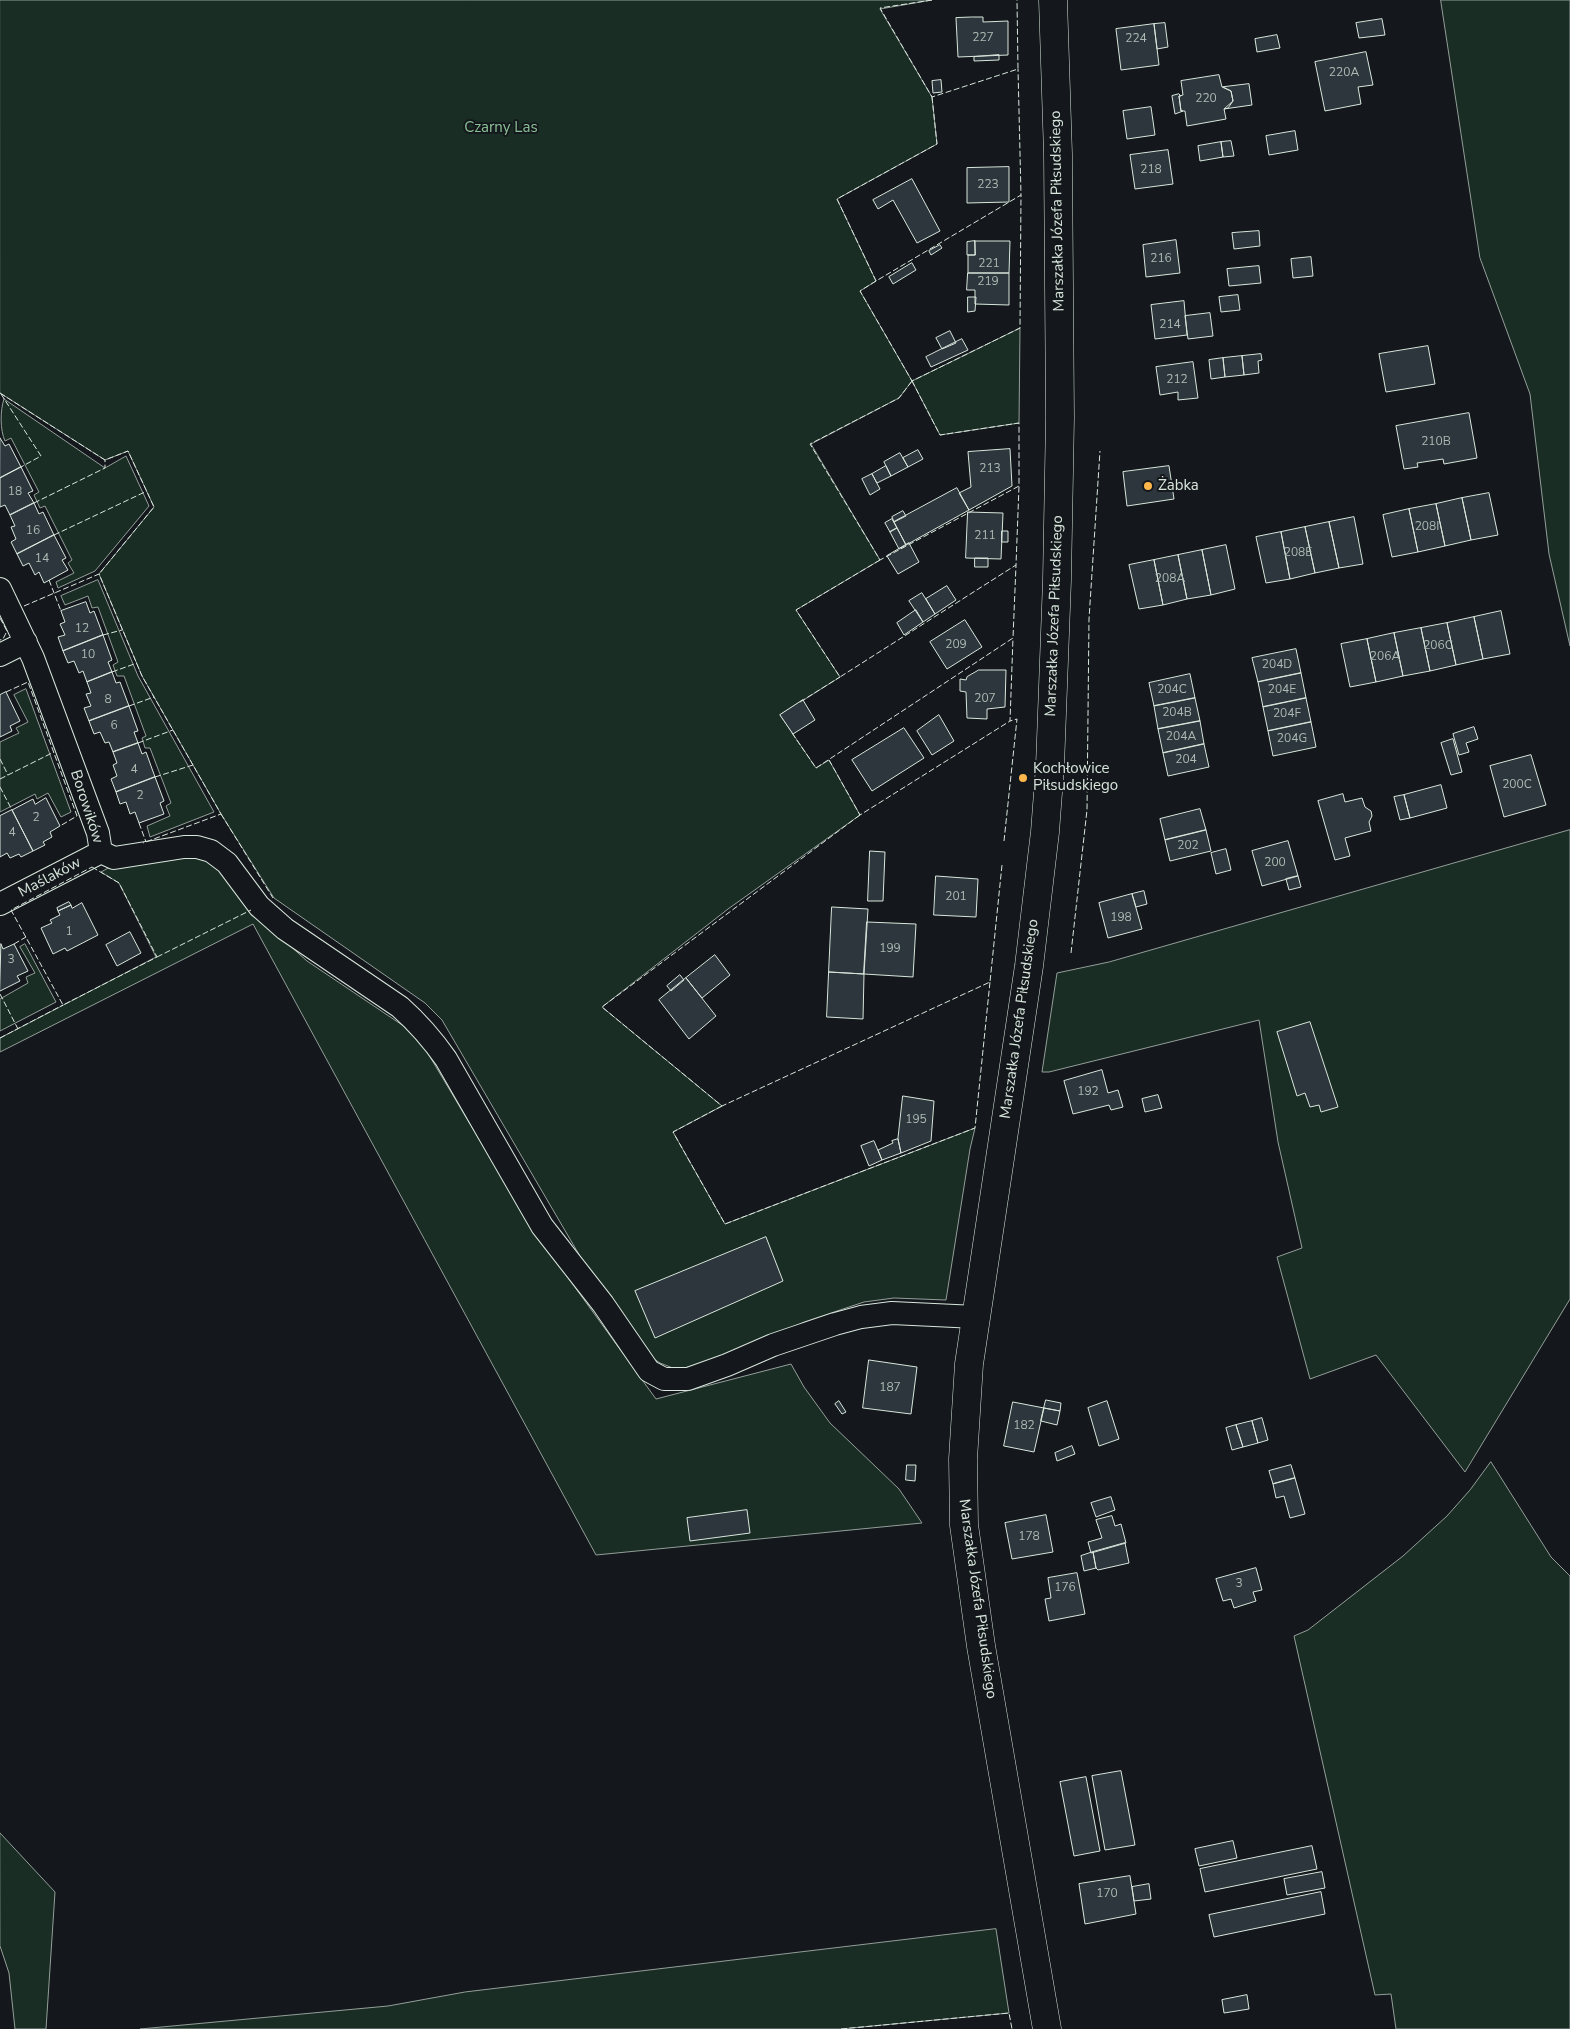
<!DOCTYPE html>
<meta charset="utf-8">
<style>
body{margin:0}
canvas{display:block;background:#14181c}
</style>
<canvas width="1570" height="2029"></canvas>
<script>
const g = document.querySelector('canvas').getContext('2d');
g.lineJoin = 'round';
function paint(path, color) { g.fillStyle = color; g.fill(path, 'evenodd'); }
function strokePath(path, color, width, dash) { g.strokeStyle = color; g.lineWidth = width; g.lineCap = dash ? 'butt' : 'round'; g.setLineDash(dash || []); g.stroke(path); }
function drawText(font, color, halo, rows, align = 'center') {
  g.font = font + ' "Nunito Sans",sans-serif'; g.lineWidth = 4; g.setLineDash([]); g.textBaseline = 'middle'; g.strokeStyle = halo; g.fillStyle = color; for (const [text, x, y, turn = 0] of rows) {
    g.save(); g.translate(x, y); g.rotate((+turn || 0) * Math.PI / 180); g.textAlign = isNaN(turn) ? turn : align; if (halo) g.strokeText(text, 0, 0); g.fillText(text, 0, 0); g.restore();
  }
}
const green = new Path2D(`
 M 0,0 L 932,0 L 880,9 L 932,97 L 937,144 L 837,199 L 876,281 L 860,291 L 912,381 L 1020,328 L 1019,423 L 940,435 L 912,381 L 899,398 L 811,444 L 880,560 L 796,610 L 840,677 L 780,715 L 816,768 L 829,760 L 860,815 L 728,909 L 602,1007 L 722,1106 L 673,1132 L 725,1224 L 975,1128 L 970,1149 L 946,1300 L 894,1298 L 864,1302 L 804,1322 L 737,1352 L 678,1370 L 660,1363 L 648,1355 L 591,1275 L 442,1020 L 425,1003 L 274,898 L 221,814 L 142,676 L 99,574 L 154,507 L 128,451 L 105,460 L 0,393 Z
 M 1441,0 L 1570,0 L 1570,646 L 1549,554 L 1530,394 L 1480,258 Z
 M 4,399 L 105,468 L 126,456 L 149,506 L 95,571 L 58,588 L 56,582 L 74,573 L 68,563 L 72,560 L 45,506 L 40,508 L 34,495 L 39,492 L 11,438 L 5,441 C 0,430 0,410 4,399 Z
 M 98,580 L 138,676 L 214,812 L 150,837 L 147,826 L 170,816 L 166,806 L 171,803 L 150,748 L 145,748 L 142,738 L 146,736 L 124,676 L 117,676 L 113,665 L 118,662 L 98,607 L 92,608 L 88,596 L 65,605 L 61,596 Z
 M 26,689 L 71,812 L 61,817 L 48,793 L 37,799 L 35,794 L 0,812 L 0,742 L 19,733 L 16,728 L 28,722 L 14,695 Z
 M 1570,830 L 1570,1299 L 1465,1472 L 1376,1355 L 1310,1379 L 1277,1257 L 1302,1248 L 1278,1142 L 1259,1020 L 1049,1072 L 1042,1072 L 1057,973 L 1109,962 Z
 M 191,856 L 213,862 L 252,910 L 251,915 L 268,926 L 307,961 L 417,1035 L 532,1228 L 656,1399 L 791,1364 L 804,1387 L 830,1423 L 899,1489 L 922,1523 L 596,1555 L 253,924 L 0,1052 L 0,1038 L 156,957 L 119,883 L 101,872 L 110,867 Z
 M 25,944 L 56,1002 L 0,1031 L 0,999 L 28,983 L 26,977 L 35,973 L 20,947 Z
 M 1491,1462 L 1551,1557 L 1570,1576 L 1570,2029 L 1396,2029 L 1391,1994 L 1375,1995 L 1294,1636 L 1308,1630 L 1403,1556 L 1447,1516 L 1470,1490 Z
 M 0,1833 L 55,1892 L 46,2029 L 15,2029 L 9,1973 L 0,1946 Z
 M 996,1929 L 1009,2013 L 841,2029 L 140,2029 L 388,2006 L 465,1992 Z`);
paint(green, '#1a2d24');
strokePath(green, '#939e99', 1);
const building = new Path2D(`
 M 972,17 L 983,17 L 983,22 L 1008,21 L 1008,55 L 958,57 L 956,18 Z
 M 1382,19 L 1385,35 L 1359,38 L 1356,23 Z
 M 1165,23 L 1168,47 L 1157,49 L 1154,24 Z
 M 1154,24 L 1159,65 L 1121,70 L 1116,29 Z
 M 1277,35 L 1280,48 L 1257,52 L 1255,39 Z
 M 1366,52 L 1373,85 L 1358,87 L 1361,104 L 1325,111 L 1315,62 Z
 M 999,55 L 999,60 L 974,61 L 974,57 Z
 M 1219,75 L 1222,87 L 1231,91 L 1233,101 L 1228,108 L 1224,109 L 1226,119 L 1187,126 L 1185,111 L 1181,111 L 1179,96 L 1183,95 L 1181,81 Z
 M 941,80 L 942,92 L 933,93 L 932,81 Z
 M 1249,84 L 1252,105 L 1224,109 L 1233,101 L 1231,91 L 1223,87 Z
 M 1179,94 L 1181,96 L 1179,96 L 1181,111 L 1183,111 L 1175,114 L 1172,96 Z
 M 1151,107 L 1155,135 L 1127,139 L 1123,111 Z
 M 1295,131 L 1298,150 L 1269,155 L 1266,136 Z
 M 1231,141 L 1234,156 L 1223,157 L 1221,142 Z
 M 1221,142 L 1223,157 L 1200,161 L 1198,146 Z
 M 1168,150 L 1173,184 L 1135,189 L 1130,155 Z
 M 1009,167 L 1009,202 L 967,203 L 967,168 Z
 M 912,179 L 940,231 L 917,243 L 893,200 L 878,209 L 873,200 Z
 M 1259,231 L 1260,246 L 1234,249 L 1232,233 Z
 M 1176,240 L 1180,273 L 1146,277 L 1143,245 Z
 M 975,241 L 1010,241 L 1009,273 L 968,273 L 968,255 L 975,255 Z
 M 975,241 L 975,255 L 967,255 L 967,242 Z
 M 940,245 L 942,248 L 931,255 L 929,251 Z
 M 1311,257 L 1313,276 L 1293,278 L 1291,259 Z
 M 912,263 L 916,270 L 893,284 L 889,277 Z
 M 1259,266 L 1261,283 L 1229,286 L 1227,269 Z
 M 968,273 L 1009,273 L 1009,305 L 975,304 L 975,290 L 967,290 Z
 M 1238,295 L 1240,310 L 1221,312 L 1219,297 Z
 M 968,297 L 976,297 L 975,311 L 968,312 Z
 M 1184,301 L 1187,335 L 1155,339 L 1151,305 Z
 M 1210,313 L 1213,336 L 1188,339 L 1185,316 Z
 M 950,331 L 956,343 L 942,349 L 936,338 Z
 M 962,339 L 968,350 L 931,367 L 926,357 Z
 M 1428,346 L 1435,384 L 1386,392 L 1379,354 Z
 M 1261,354 L 1262,360 L 1258,361 L 1259,373 L 1244,375 L 1242,356 Z
 M 1242,356 L 1244,375 L 1225,377 L 1223,358 Z
 M 1223,358 L 1225,377 L 1211,379 L 1209,360 Z
 M 1193,362 L 1198,398 L 1178,400 L 1178,392 L 1160,395 L 1156,367 Z
 M 1469,413 L 1477,458 L 1444,464 L 1443,459 L 1417,463 L 1418,467 L 1404,469 L 1396,426 Z
 M 0,438 L 5,446 L 9,444 L 21,467 L 0,478 Z
 M 1010,449 L 1012,486 L 969,510 L 959,493 L 971,487 L 968,452 Z
 M 918,450 L 923,459 L 908,467 L 903,458 Z
 M 900,453 L 908,467 L 891,476 L 884,462 Z
 M 886,466 L 891,476 L 877,483 L 872,474 Z
 M 1169,466 L 1174,499 L 1127,506 L 1123,472 Z
 M 21,467 L 33,491 L 28,493 L 34,503 L 10,515 L 5,505 L 0,507 L 0,478 Z
 M 872,474 L 880,489 L 870,495 L 862,479 Z
 M 957,488 L 969,510 L 906,545 L 894,522 Z
 M 1489,493 L 1498,535 L 1471,540 L 1462,498 Z
 M 1462,498 L 1471,540 L 1445,546 L 1436,504 Z
 M 34,503 L 39,514 L 43,512 L 54,535 L 17,554 L 11,542 L 16,539 L 11,527 L 15,526 L 10,515 Z
 M 1436,504 L 1445,546 L 1418,552 L 1409,509 Z
 M 1409,509 L 1418,552 L 1392,557 L 1383,515 Z
 M 903,511 L 906,516 L 894,522 L 892,517 Z
 M 968,512 L 1003,513 L 1001,559 L 966,558 Z
 M 1354,517 L 1363,564 L 1339,568 L 1329,522 Z
 M 892,519 L 897,528 L 890,532 L 885,523 Z
 M 1329,522 L 1339,568 L 1315,573 L 1305,527 Z
 M 1305,527 L 1315,573 L 1290,579 L 1281,532 Z
 M 897,528 L 906,545 L 899,549 L 890,532 Z
 M 1002,531 L 1008,531 L 1008,542 L 1002,542 Z
 M 1281,532 L 1290,579 L 1266,583 L 1256,537 Z
 M 54,535 L 66,558 L 62,560 L 68,570 L 44,583 L 39,572 L 35,575 L 29,563 L 23,566 L 17,554 Z
 M 909,543 L 919,562 L 898,574 L 887,556 Z
 M 1226,545 L 1235,589 L 1211,595 L 1202,550 Z
 M 1202,550 L 1211,595 L 1187,599 L 1178,555 Z
 M 1178,555 L 1187,599 L 1163,605 L 1154,560 Z
 M 975,558 L 988,558 L 988,567 L 975,567 Z
 M 1154,560 L 1163,605 L 1139,609 L 1129,565 Z
 M 947,586 L 956,600 L 935,614 L 926,599 Z
 M 922,593 L 935,614 L 923,622 L 909,601 Z
 M 86,602 L 90,613 L 94,611 L 103,635 L 63,651 L 58,637 L 65,635 L 60,624 L 65,622 L 61,611 Z
 M 916,610 L 923,622 L 904,635 L 897,623 Z
 M 1501,611 L 1510,654 L 1483,659 L 1474,617 Z
 M 1474,617 L 1483,659 L 1456,665 L 1447,623 Z
 M 965,620 L 982,647 L 947,669 L 930,642 Z
 M 1447,623 L 1456,665 L 1430,671 L 1421,628 Z
 M 1421,628 L 1430,671 L 1403,676 L 1394,633 Z
 M 1394,633 L 1403,676 L 1376,682 L 1367,639 Z
 M 103,635 L 112,660 L 108,662 L 112,672 L 87,682 L 83,671 L 79,673 L 74,661 L 68,663 L 63,651 Z
 M 1367,639 L 1376,682 L 1350,687 L 1341,644 Z
 M 1296,649 L 1301,673 L 1258,682 L 1252,658 Z
 M 979,670 L 1006,670 L 1005,707 L 987,709 L 987,719 L 967,718 L 966,692 L 960,691 L 960,679 L 966,680 L 967,677 Z
 M 112,672 L 116,683 L 120,682 L 129,706 L 89,721 L 84,708 L 91,706 L 86,694 L 91,693 L 87,682 Z
 M 1301,673 L 1306,698 L 1263,707 L 1258,682 Z
 M 1190,674 L 1195,698 L 1154,706 L 1149,683 Z
 M 6,692 L 20,721 L 10,726 L 12,731 L 0,737 L 0,695 Z
 M 1195,698 L 1200,721 L 1158,729 L 1154,706 Z
 M 1306,698 L 1311,722 L 1268,731 L 1263,707 Z
 M 803,700 L 815,720 L 793,734 L 780,715 Z
 M 129,706 L 138,731 L 134,732 L 138,743 L 113,752 L 109,742 L 105,743 L 100,732 L 94,734 L 89,721 Z
 M 939,715 L 954,741 L 932,755 L 917,731 Z
 M 1200,721 L 1204,744 L 1163,753 L 1158,729 Z
 M 1311,722 L 1316,747 L 1273,756 L 1268,731 Z
 M 1474,727 L 1478,739 L 1466,743 L 1469,752 L 1459,755 L 1453,734 Z
 M 904,728 L 924,758 L 872,791 L 852,760 Z
 M 1453,739 L 1462,772 L 1451,775 L 1441,743 Z
 M 138,743 L 142,754 L 146,752 L 155,777 L 116,792 L 111,779 L 117,776 L 113,765 L 117,763 L 113,752 Z
 M 1204,744 L 1209,767 L 1168,776 L 1163,753 Z
 M 1531,755 L 1546,805 L 1504,817 L 1490,766 Z
 M 155,777 L 164,801 L 160,803 L 164,814 L 139,823 L 135,812 L 130,814 L 126,802 L 120,804 L 116,792 Z
 M 1441,785 L 1447,808 L 1410,818 L 1404,795 Z
 M 1343,794 L 1345,802 L 1362,798 L 1365,807 L 1371,811 L 1372,816 L 1369,822 L 1371,831 L 1345,838 L 1350,856 L 1335,860 L 1318,801 Z
 M 1404,795 L 1410,818 L 1400,820 L 1394,797 Z
 M 46,798 L 60,826 L 50,832 L 52,837 L 43,842 L 45,845 L 33,851 L 12,810 L 33,799 L 35,804 Z
 M 1200,809 L 1206,830 L 1165,840 L 1160,819 Z
 M 12,810 L 33,851 L 21,857 L 19,854 L 10,858 L 7,853 L 0,857 L 0,816 Z
 M 1206,830 L 1211,851 L 1170,861 L 1165,840 Z
 M 1288,841 L 1298,876 L 1262,886 L 1252,851 Z
 M 1226,849 L 1231,870 L 1216,874 L 1211,853 Z
 M 870,851 L 885,852 L 883,901 L 868,901 Z
 M 936,876 L 978,879 L 976,917 L 934,915 Z
 M 1298,876 L 1301,887 L 1289,890 L 1286,879 Z
 M 1144,891 L 1147,904 L 1136,907 L 1132,894 Z
 M 1132,894 L 1142,929 L 1108,938 L 1099,903 Z
 M 69,902 L 71,905 L 58,911 L 57,908 Z
 M 82,903 L 98,935 L 67,951 L 65,948 L 53,954 L 41,928 L 52,923 L 50,920 L 60,915 L 58,911 L 71,905 L 72,908 Z
 M 832,907 L 868,909 L 864,974 L 829,972 Z
 M 867,922 L 916,924 L 913,977 L 864,974 Z
 M 130,932 L 141,953 L 117,966 L 106,945 Z
 M 1,944 L 3,949 L 14,944 L 28,971 L 17,976 L 20,981 L 0,991 Z
 M 715,955 L 730,975 L 702,998 L 686,978 Z
 M 829,972 L 864,974 L 863,1019 L 827,1017 Z
 M 680,975 L 684,980 L 671,991 L 667,986 Z
 M 686,978 L 716,1016 L 689,1039 L 659,1000 Z
 M 1310,1022 L 1338,1107 L 1321,1112 L 1319,1105 L 1310,1107 L 1305,1093 L 1297,1096 L 1277,1032 Z
 M 1102,1070 L 1108,1093 L 1118,1090 L 1123,1107 L 1111,1110 L 1109,1105 L 1073,1114 L 1064,1081 Z
 M 1158,1095 L 1162,1108 L 1145,1112 L 1142,1099 Z
 M 903,1096 L 934,1101 L 931,1141 L 901,1153 L 898,1139 Z
 M 898,1139 L 901,1153 L 882,1160 L 878,1150 L 893,1143 L 892,1141 Z
 M 874,1141 L 882,1160 L 869,1166 L 861,1146 Z
 M 766,1237 L 783,1281 L 655,1338 L 635,1291 Z
 M 869,1360 L 917,1367 L 911,1414 L 863,1408 Z
 M 1046,1400 L 1061,1403 L 1060,1411 L 1044,1408 Z
 M 839,1401 L 846,1412 L 842,1414 L 835,1404 Z
 M 1107,1401 L 1119,1439 L 1099,1446 L 1088,1408 Z
 M 1013,1402 L 1044,1408 L 1034,1452 L 1004,1446 Z
 M 1044,1408 L 1060,1411 L 1057,1425 L 1041,1421 Z
 M 1262,1418 L 1268,1440 L 1258,1443 L 1252,1421 Z
 M 1252,1421 L 1258,1443 L 1243,1447 L 1236,1425 Z
 M 1236,1425 L 1243,1447 L 1232,1450 L 1226,1428 Z
 M 1072,1446 L 1075,1454 L 1057,1461 L 1055,1453 Z
 M 907,1465 L 916,1465 L 915,1481 L 906,1480 Z
 M 1291,1465 L 1295,1478 L 1273,1484 L 1269,1471 Z
 M 1295,1478 L 1305,1514 L 1290,1518 L 1284,1496 L 1276,1498 L 1273,1484 Z
 M 1111,1497 L 1115,1510 L 1096,1517 L 1091,1503 Z
 M 747,1510 L 750,1533 L 690,1541 L 687,1518 Z
 M 1046,1515 L 1053,1552 L 1012,1559 L 1005,1523 Z
 M 1112,1516 L 1115,1526 L 1121,1524 L 1126,1543 L 1091,1553 L 1088,1542 L 1102,1538 L 1096,1520 Z
 M 1125,1543 L 1129,1563 L 1098,1570 L 1096,1568 L 1093,1552 Z
 M 1093,1552 L 1096,1568 L 1084,1571 L 1081,1556 Z
 M 1256,1568 L 1262,1590 L 1253,1592 L 1256,1601 L 1234,1608 L 1231,1599 L 1223,1601 L 1216,1579 Z
 M 1077,1573 L 1085,1614 L 1049,1621 L 1045,1599 L 1051,1598 L 1048,1578 Z
 M 1121,1771 L 1135,1845 L 1105,1850 L 1092,1776 Z
 M 1086,1777 L 1100,1851 L 1074,1856 L 1060,1782 Z
 M 1233,1841 L 1237,1858 L 1199,1866 L 1195,1849 Z
 M 1312,1846 L 1317,1869 L 1205,1892 L 1200,1869 Z
 M 1322,1872 L 1325,1888 L 1287,1895 L 1284,1879 Z
 M 1130,1876 L 1136,1914 L 1085,1924 L 1079,1884 Z
 M 1149,1884 L 1151,1899 L 1134,1901 L 1132,1887 Z
 M 1321,1892 L 1325,1914 L 1214,1937 L 1209,1915 Z
 M 1247,1995 L 1249,2009 L 1224,2013 L 1222,2000 Z`);
paint(building, '#2c363c');
strokePath(building, '#d8e6dc', 1);
const street = new Path2D(`
 M 0,589 L 33,658 L 98,833 L 101,852 L 114,858 L 184,847 L 197,847 L 211,851 L 227,863 L 259,906 L 285,929 L 400,1007 C 418,1023 432,1039 446,1059 L 542,1226 L 603,1304 L 649,1371 L 664,1379 L 688,1379 L 727,1365 L 773,1345 L 835,1324 L 861,1317 L 892,1313 L 976,1317
 M 0,655 L 26,642
 M 0,904 L 101,852`);
const secondary = new Path2D(`
 M 1047,2029 L 981,1646 L 964,1525 L 963,1459 L 969,1364 L 1029,966 L 1045,832 L 1050,766 L 1057,580 L 1060,418 L 1058,154 L 1053,0`);
strokePath(street, '#d8e6dc', 24);
strokePath(secondary, '#d8e6dc', 29);
strokePath(street, '#14181c', 22);
strokePath(secondary, '#14181c', 28);
strokePath(new Path2D(`
 M 932,0 L 880,8 L 932,97 L 1018,69 L 1017,0
 M 932,97 L 937,144 L 837,199 L 876,281 L 1021,195 L 1018,69
 M 876,281 L 860,291 L 912,381 L 1020,328 L 1021,195
 M 912,381 L 940,435 L 1019,423 L 1019,486 L 880,560 L 810,444 L 899,398 Z
 M 0,393 L 105,460 L 128,451 L 154,507 L 99,574
 M 1,394 L 41,456 L 21,467
 M 34,503 L 105,468 L 105,460
 M 54,535 L 147,491
 M 880,560 L 796,610 L 840,677 L 1016,565 L 1019,486
 M 49,580 L 61,611
 M 24,606 L 99,574 L 142,676 L 221,814 L 143,843
 M 0,618 L 7,631 L 3,639 L 0,640
 M 103,635 L 122,630
 M 112,672 L 137,663
 M 6,692 L 28,682 L 77,816 L 60,826
 M 800,702 L 840,677
 M 129,706 L 154,697
 M 792,733 L 816,768 L 1013,638 L 1016,565
 M 138,743 L 173,730
 M 0,759 L 8,775
 M 829,760 L 860,815 L 1010,721 L 1013,638
 M 155,777 L 193,765
 M 0,779 L 54,752
 M 0,787 L 12,810
 M 221,814 L 273,898
 M 860,815 L 602,1007 L 722,1106 L 990,982 L 1002,865
 M 139,823 L 146,842
 M 1004,841 L 1017,719 L 1010,721
 M 92,867 L 119,883 L 157,957 L 63,1005 L 11,910 Z
 M 14,944 L 26,937
 M 1071,953 L 1087,810 L 1089,619 L 1100,451
 M 157,957 L 251,910
 M 0,994 L 18,1029
 M 0,1038 L 63,1005
 M 722,1106 L 673,1132 L 725,1224 L 975,1128 L 990,982
 M 841,2029 L 1009,2013 L 1012,2029`), '#d8e6dc', 1, [6, 2.5]);
for (const [x, y, r, color] of [
 [1148,486,5,"#ffb74d"],
 [1023,778,5,"#ffb74d"]
]) { const dot = new Path2D(); dot.arc(x, y, r, 0, 2 * Math.PI); g.fillStyle = color; g.fill(dot); strokePath(dot, '#14181c', 2); }
drawText('12px', '#adbab4', null, [
 ["227",983,38],
 ["224",1136,39],
 ["220A",1344,73],
 ["220",1206,99],
 ["218",1151,170],
 ["223",988,185],
 ["216",1161,259],
 ["221",989,264],
 ["219",988,282],
 ["214",1170,325],
 ["212",1177,380],
 ["210B",1436,442],
 ["213",990,469],
 ["18",15,492],
 ["208I",1427,527],
 ["16",33,531],
 ["211",985,536],
 ["208E",1298,553],
 ["14",42,559],
 ["208A",1170,579],
 ["12",82,629],
 ["209",956,645],
 ["206C",1438,646],
 ["10",88,655],
 ["206A",1385,657],
 ["204D",1277,665],
 ["204C",1172,690],
 ["204E",1282,690],
 ["207",985,699],
 ["8",108,700],
 ["204B",1177,713],
 ["204F",1287,714],
 ["6",114,726],
 ["204A",1181,737],
 ["204G",1292,739],
 ["204",1186,760],
 ["4",134,770],
 ["200C",1517,785],
 ["2",140,796],
 ["2",36,818],
 ["4",12,833],
 ["202",1188,846],
 ["200",1275,863],
 ["201",956,897],
 ["198",1121,918],
 ["1",69,932],
 ["199",890,949],
 ["3",11,960],
 ["192",1088,1092],
 ["195",916,1120],
 ["187",890,1388],
 ["182",1024,1426],
 ["178",1029,1537],
 ["3",1239,1584],
 ["176",1065,1588],
 ["170",1107,1894]
]);
drawText('15px', '#8ac095', '#14181c', [
 ["Czarny Las",501,128]
]);
drawText('15px', '#d8e6dc', '#14181c', [
 ["Marszałka Józefa Piłsudskiego",1058,211,-91],
 ["Marszałka Józefa Piłsudskiego",1055,616,-88],
 ["Borowików",86,807,72],
 ["Maślaków",50,878,-28],
 ["Marszałka Józefa Piłsudskiego",1020,1019,-82],
 ["Marszałka Józefa Piłsudskiego",977,1599,82]
]);
drawText('15px', '#d8e6dc', '#14181c', [
 ["Żabka",1158,486],
 ["Kochłowice",1033,769],
 ["Piłsudskiego",1033,786]
], 'left');
</script>
